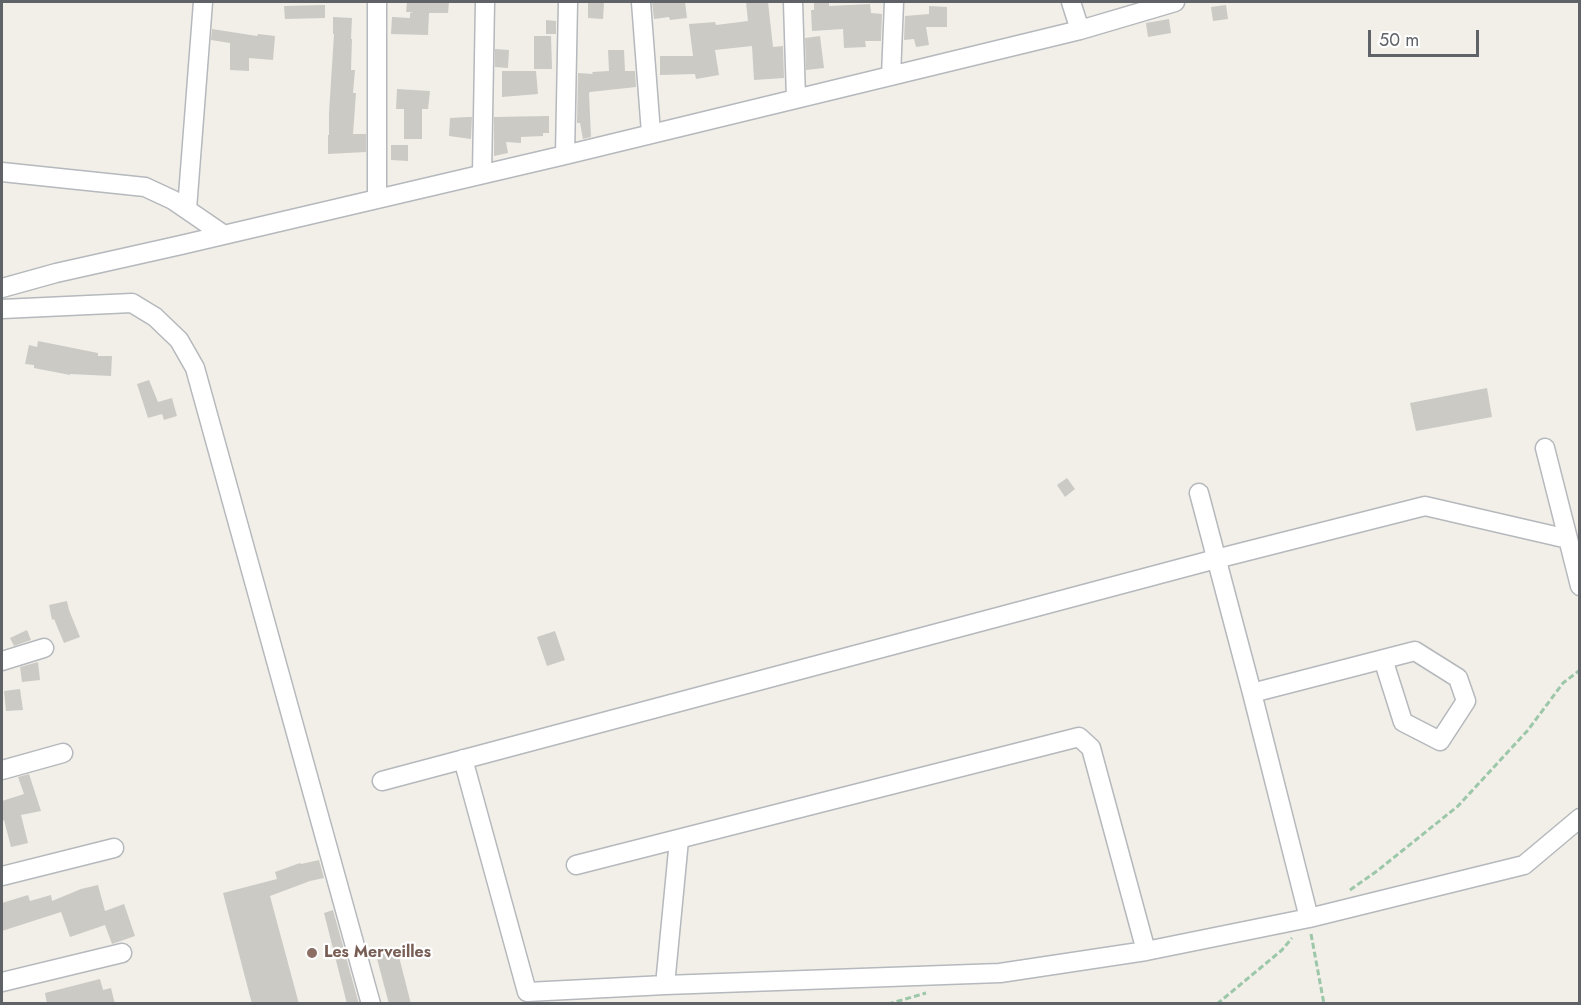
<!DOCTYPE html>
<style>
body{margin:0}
#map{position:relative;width:1581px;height:1005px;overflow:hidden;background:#f1efe8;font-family:Jost,sans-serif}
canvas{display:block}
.frame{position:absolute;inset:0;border:3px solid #5f6368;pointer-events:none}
.scale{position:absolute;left:1368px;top:30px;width:111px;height:27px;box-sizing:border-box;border:3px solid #5f6368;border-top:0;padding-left:8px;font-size:18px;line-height:21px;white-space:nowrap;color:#5f6368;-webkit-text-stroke:4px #fff;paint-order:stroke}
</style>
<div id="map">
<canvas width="1581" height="1005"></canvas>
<div class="frame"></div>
<div class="scale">50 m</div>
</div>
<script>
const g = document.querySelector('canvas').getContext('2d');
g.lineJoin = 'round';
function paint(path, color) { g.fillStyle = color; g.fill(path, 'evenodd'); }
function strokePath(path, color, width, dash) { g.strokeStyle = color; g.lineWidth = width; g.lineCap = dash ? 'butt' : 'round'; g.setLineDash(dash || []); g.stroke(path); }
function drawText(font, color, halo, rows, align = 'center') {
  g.font = font + ' Jost,sans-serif'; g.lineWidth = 4.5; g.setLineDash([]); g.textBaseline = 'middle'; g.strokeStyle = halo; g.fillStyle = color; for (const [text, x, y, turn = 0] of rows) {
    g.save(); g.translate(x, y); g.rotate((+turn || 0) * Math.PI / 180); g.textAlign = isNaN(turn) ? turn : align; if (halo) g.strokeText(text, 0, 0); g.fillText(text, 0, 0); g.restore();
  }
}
paint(new Path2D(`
 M 407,2 L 449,2 L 448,13 L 429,13 L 428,35 L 391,34 L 392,17 L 410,18 L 410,13 L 413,12 L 406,12 Z
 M 588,2 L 604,3 L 603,19 L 588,18 Z
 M 652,2 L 685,2 L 687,18 L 670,20 L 669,17 L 654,19 Z
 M 746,2 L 768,2 L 773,47 L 783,46 L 784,78 L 754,80 L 752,46 L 715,50 L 719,75 L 696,79 L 695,74 L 660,75 L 660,56 L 693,56 L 689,24 L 715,22 L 716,25 L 748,21 Z
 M 814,2 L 829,2 L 829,6 L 870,4 L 871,13 L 882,14 L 881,41 L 865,41 L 866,47 L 844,48 L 843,29 L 812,31 L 811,10 L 814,10 Z
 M 325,5 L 325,18 L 285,19 L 284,6 Z
 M 1226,5 L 1228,19 L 1213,21 L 1211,7 Z
 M 929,6 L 947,7 L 947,27 L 926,27 L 929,45 L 916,47 L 914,39 L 904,40 L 905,16 L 929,14 Z
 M 333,17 L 352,18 L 351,39 L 352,39 L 351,70 L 355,70 L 353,93 L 356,93 L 353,134 L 366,134 L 366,152 L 328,154 L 328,135 L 329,135 L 329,113 L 334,34 L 333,34 Z
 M 1169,19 L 1171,33 L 1148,37 L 1146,23 Z
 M 546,20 L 556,21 L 556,34 L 546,34 Z
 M 212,29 L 257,36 L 258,34 L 275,36 L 273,60 L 249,58 L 249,71 L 230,70 L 230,43 L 211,40 Z
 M 534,36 L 551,36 L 552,69 L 534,69 Z
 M 820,36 L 824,68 L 806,70 L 805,38 Z
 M 495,49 L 509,50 L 508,68 L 495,67 Z
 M 608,50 L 624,50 L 625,71 L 635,71 L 636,87 L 590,92 L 589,93 L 591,137 L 583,139 L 580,123 L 577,123 L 578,73 L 593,74 L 592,72 L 609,71 Z
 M 502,71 L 536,71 L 538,94 L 502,97 Z
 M 397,89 L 430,91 L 428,109 L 422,109 L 422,139 L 404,139 L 404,109 L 396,109 Z
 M 549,116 L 549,133 L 543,133 L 543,136 L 521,137 L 521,143 L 506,142 L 508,153 L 494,156 L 494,117 Z
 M 467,117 L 472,117 L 471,139 L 449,136 L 450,118 Z
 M 391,145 L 408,145 L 408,161 L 391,160 Z
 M 38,341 L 98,353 L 98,356 L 112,356 L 111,376 L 70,374 L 70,375 L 34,368 L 34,365 L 25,364 L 29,345 L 37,347 Z
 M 149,380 L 158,402 L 172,398 L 177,416 L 164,420 L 162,414 L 148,418 L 137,384 Z
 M 1487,388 L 1492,417 L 1416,431 L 1410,403 Z
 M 1067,478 L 1075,489 L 1065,497 L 1057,485 Z
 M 67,601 L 69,610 L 80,637 L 64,643 L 54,619 L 52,620 L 49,605 Z
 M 27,630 L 31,640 L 14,646 L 10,638 Z
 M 555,631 L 565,660 L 547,666 L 537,637 Z
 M 38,662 L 40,680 L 22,682 L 20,667 Z
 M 20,689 L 23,710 L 6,711 L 4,691 Z
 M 29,774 L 41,811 L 21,815 L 28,843 L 11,847 L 4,820 L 2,821 L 2,801 L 24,794 L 18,777 Z
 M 319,860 L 324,878 L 310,881 L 270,896 L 299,1004 L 252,1004 L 223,893 L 277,879 L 275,872 L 300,863 L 301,864 Z
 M 98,885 L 105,911 L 124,904 L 135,936 L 112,944 L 105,925 L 70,937 L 61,912 L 2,931 L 2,903 L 28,895 L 30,901 L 51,895 L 52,901 L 81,889 Z
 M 333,910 L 359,1004 L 347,1004 L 324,913 Z
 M 397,949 L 411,1004 L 389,1004 L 376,955 Z
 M 100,979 L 103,990 L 111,988 L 115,1004 L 47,1004 L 45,993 Z`), '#cccac5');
const minor = new Path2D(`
 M 641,2 L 651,133
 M 793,2 L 796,99
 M 1071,2 L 1080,30 L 1175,2
 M 891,76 L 894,2
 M 565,155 L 568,2
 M 2,172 L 145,187 L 173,200 L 224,235
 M 482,174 L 485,2
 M 377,199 L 377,2
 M 187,209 L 203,2
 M 2,288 L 56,273 L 181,245 L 565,155 L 1080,30
 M 2,309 L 132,303 L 155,317 L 179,340 L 195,368 L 371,1004
 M 1545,448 L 1580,586
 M 1199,493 L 1252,693 L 1309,918
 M 2,661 L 44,648
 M 1252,693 L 1415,651 L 1458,678 L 1466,701 L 1440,741 L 1403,722 L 1383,659
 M 463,759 L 527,992 L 665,985 L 1000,973 L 1146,951 L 1309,918 L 1524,865 L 1580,818
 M 2,770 L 63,753
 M 382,781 L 1216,559 L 1425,506 L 1568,539
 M 576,865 L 1079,737 L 1091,748 L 1146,951
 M 2,876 L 114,848
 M 2,982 L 122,953
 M 665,985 L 679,840`);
strokePath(minor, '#b5b8bc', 21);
strokePath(new Path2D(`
 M 1350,890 L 1377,871 L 1458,806 L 1528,730 L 1563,683 L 1580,670
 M 1311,934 L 1324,1004
 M 888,1004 L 926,993
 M 1217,1004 L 1282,950 L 1292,938`), '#9cc7a9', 3, [6, 3]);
strokePath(minor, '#fff', 18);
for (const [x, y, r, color] of [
 [312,953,6,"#8d6e63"]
]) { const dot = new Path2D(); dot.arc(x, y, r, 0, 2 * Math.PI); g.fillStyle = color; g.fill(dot); strokePath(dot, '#fff', 2); }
drawText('bold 16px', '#785e54', '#fff', [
 ["Les Merveilles",324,953]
], 'left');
</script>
